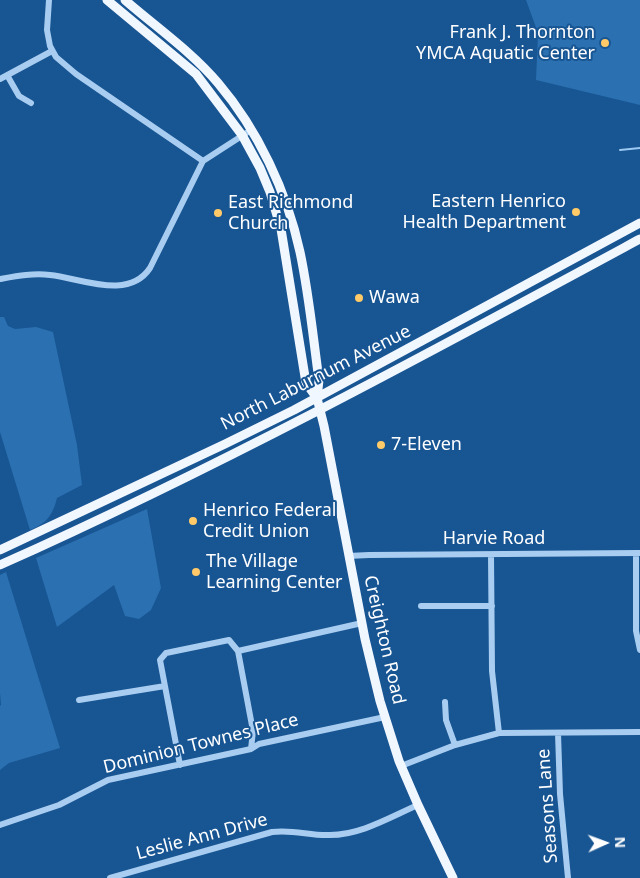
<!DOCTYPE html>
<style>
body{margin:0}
#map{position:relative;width:640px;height:878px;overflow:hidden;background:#185593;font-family:"Noto Sans",sans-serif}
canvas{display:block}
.north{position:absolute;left:580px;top:818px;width:50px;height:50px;-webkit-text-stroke:4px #185593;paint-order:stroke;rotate:88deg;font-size:14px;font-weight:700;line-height:20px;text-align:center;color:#fff}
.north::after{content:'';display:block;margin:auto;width:18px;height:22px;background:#fff;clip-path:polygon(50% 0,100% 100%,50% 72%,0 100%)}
</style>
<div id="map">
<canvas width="640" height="878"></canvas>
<div class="north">N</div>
</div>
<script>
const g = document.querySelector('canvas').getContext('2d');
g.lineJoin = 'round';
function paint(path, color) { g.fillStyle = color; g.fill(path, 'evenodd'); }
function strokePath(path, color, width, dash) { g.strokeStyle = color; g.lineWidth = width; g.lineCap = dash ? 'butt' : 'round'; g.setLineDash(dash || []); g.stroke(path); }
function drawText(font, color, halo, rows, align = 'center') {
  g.font = font + ' "Noto Sans",sans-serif'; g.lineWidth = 4; g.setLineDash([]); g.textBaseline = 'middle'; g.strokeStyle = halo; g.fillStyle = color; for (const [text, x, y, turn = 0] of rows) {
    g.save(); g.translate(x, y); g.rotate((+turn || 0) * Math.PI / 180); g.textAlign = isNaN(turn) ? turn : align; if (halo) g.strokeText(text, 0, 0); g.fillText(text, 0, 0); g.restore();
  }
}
paint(new Path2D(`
 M 526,0 L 640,0 L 640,105 L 536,80 L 538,33 Z
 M 0,317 L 4,317 L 8,326 L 15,329 L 36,327 L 53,332 L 77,445 L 82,485 L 57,498 C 53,515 46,524 30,530 L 0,432 Z
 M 147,509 L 161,588 L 151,610 L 139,619 L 125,616 L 114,585 L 57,627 L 36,558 Z
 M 6,572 L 60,748 L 9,763 L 0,770 L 0,706 L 1,705 L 0,693 L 0,575 Z`), '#2b70b1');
strokePath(new Path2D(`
 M 620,150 L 640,148`), '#9bc9f2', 2);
strokePath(new Path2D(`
 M 49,0 L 47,30 L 50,46 L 56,57 L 76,74 L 203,161
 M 7,75 L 19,96 L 31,103
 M 0,79 L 52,51
 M 0,279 C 17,276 33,273 50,275 C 81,278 128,301 150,268 L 203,161 L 251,130
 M 636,553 L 636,631 L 640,650
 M 491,555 L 492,671 L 499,733
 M 348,556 L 369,555 L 640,553
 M 421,606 L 492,606
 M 238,651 L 253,731 L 251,749
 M 79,700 L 165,686
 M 445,702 L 446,720 L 455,745
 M 558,733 L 560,794 L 568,878
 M 180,765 L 160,660 L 166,653 L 229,640 L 238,651 L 362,623
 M 401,766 L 455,745 L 499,733 L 640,732
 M 0,825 L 59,805 L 108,780 L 251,749 L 259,744 L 385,717
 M 110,878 L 272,832 C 293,829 310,836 330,835 C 361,835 390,817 418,805`), '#a8cdf0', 6);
strokePath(new Path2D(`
 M 107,0 L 196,74 L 242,135 L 260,168 L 270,192 L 281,229 L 306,383 L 317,398 L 324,426 L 365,639 L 380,701 L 399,761 L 418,805 L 453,878
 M 125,0 C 156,27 192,52 218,83 C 258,130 287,192 300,252 C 309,294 313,337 319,380 L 317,398
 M 0,550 L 225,444 L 294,410 L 640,223
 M 0,565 C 219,467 429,353 640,239`), '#f1f7ff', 9);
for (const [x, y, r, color] of [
 [605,43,5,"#ffca67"],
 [576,212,5,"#ffca67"],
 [218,213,5,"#ffca67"],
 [359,298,5,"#ffca67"],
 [381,445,5,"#ffca67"],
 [193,521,5,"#ffca67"],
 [196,572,5,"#ffca67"]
]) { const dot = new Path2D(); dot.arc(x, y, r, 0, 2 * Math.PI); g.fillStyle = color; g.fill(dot); strokePath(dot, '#185593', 2); }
drawText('18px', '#fff', '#185593', [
 ["Frank J. Thornton",595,33,"right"],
 ["YMCA Aquatic Center",595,54,"right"],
 ["Eastern Henrico",566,202,"right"],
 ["Health Department",566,223,"right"],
 ["East Richmond",228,203],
 ["Church",228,224],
 ["Wawa",369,298],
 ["7-Eleven",391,445],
 ["Henrico Federal",203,511],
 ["Credit Union",203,532],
 ["The Village",206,562],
 ["Learning Center",206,583]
], 'left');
drawText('18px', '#fff', '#185593', [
 ["North Laburnum Avenue",316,378,-27],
 ["Harvie Road",494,539],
 ["Creighton Road",384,640,77],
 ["Dominion Townes Place",201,744,-14],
 ["Seasons Lane",548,806,-94],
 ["Leslie Ann Drive",202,837,-15]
]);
</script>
